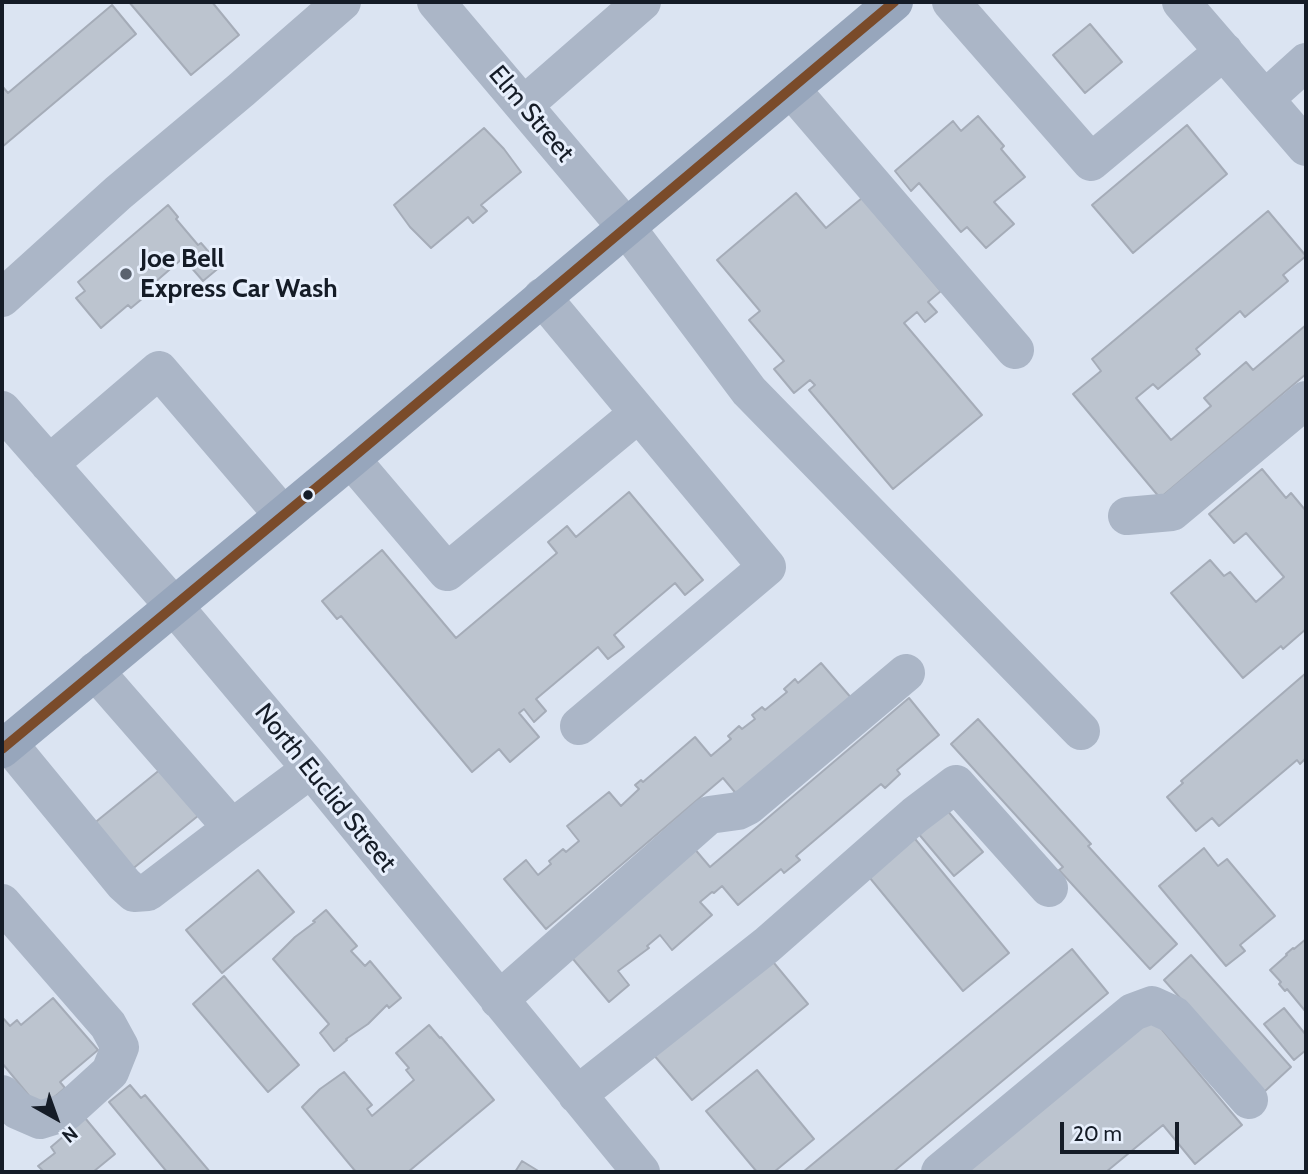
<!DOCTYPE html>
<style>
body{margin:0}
#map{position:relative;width:1308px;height:1174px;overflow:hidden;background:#dbe4f2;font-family:Cabin,sans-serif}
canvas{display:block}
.frame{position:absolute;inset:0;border:4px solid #151c27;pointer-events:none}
.north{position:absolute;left:21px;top:1083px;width:70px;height:70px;-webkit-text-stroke:5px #e7effc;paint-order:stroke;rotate:140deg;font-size:19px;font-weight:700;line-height:28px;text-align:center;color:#151c27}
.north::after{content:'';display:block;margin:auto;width:24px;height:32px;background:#151c27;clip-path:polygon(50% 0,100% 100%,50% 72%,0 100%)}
.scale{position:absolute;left:1060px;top:1122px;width:119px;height:32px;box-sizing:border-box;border:4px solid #151c27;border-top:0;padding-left:9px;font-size:21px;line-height:24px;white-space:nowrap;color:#151c27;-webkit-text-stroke:5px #e7effc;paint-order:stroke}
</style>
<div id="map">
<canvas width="1308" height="1174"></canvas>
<div class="frame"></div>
<div class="north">N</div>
<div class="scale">20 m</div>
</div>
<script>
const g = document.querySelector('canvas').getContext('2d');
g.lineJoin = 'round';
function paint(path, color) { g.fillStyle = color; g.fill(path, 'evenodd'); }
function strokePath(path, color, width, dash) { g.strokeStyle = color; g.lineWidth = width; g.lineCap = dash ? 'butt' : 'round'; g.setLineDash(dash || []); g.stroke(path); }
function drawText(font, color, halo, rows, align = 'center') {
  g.font = font + ' Cabin,sans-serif'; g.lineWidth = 6; g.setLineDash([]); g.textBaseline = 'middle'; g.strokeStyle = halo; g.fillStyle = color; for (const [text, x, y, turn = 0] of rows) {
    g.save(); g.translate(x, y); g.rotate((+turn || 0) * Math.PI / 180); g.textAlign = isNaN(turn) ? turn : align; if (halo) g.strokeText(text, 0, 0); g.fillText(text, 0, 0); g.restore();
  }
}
const building = new Path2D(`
 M 129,2 L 212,2 L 239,35 L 191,75 Z
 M 112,5 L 136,34 L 2,147 L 2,86 L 8,93 Z
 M 1090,24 L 1122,62 L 1085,93 L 1053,55 Z
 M 978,116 L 1004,146 L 1001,149 L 1025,177 L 994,202 L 1014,224 L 986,248 L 967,227 L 961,232 L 919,183 L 911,191 L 895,171 L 953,121 L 961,131 Z
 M 1187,125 L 1227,174 L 1133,253 L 1092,205 Z
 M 484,128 L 504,149 L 521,172 L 481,205 L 487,211 L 473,223 L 468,217 L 431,248 L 410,227 L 394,205 Z
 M 796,193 L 826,228 L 862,198 L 941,291 L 928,302 L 937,312 L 925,322 L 917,312 L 904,323 L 982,415 L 893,489 L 809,390 L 815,385 L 810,380 L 794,393 L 774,369 L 784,361 L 749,320 L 760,311 L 717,260 Z
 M 168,205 L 178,217 L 176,219 L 198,245 L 201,243 L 221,266 L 203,281 L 183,258 L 146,290 L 149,293 L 131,308 L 128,305 L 101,328 L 76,298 L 85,291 L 78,282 Z
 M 1268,211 L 1306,256 L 1283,275 L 1288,281 L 1245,317 L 1240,311 L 1196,349 L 1200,354 L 1158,389 L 1153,384 L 1136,398 L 1171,440 L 1211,406 L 1204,398 L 1246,362 L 1253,370 L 1306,325 L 1306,374 L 1160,498 L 1073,394 L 1101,371 L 1092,359 Z
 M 1262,469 L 1286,498 L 1291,493 L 1306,511 L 1306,629 L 1283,649 L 1281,646 L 1243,678 L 1171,593 L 1210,560 L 1224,576 L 1230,572 L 1256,602 L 1284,577 L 1246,533 L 1234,543 L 1209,514 Z
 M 629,492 L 703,580 L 685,595 L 675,583 L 614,635 L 624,647 L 608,659 L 598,647 L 536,699 L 546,711 L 534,722 L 524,709 L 519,713 L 539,737 L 510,762 L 499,749 L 472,772 L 341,616 L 337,619 L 322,601 L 382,550 L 456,638 L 557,553 L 548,542 L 567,526 L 576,537 Z
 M 821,663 L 853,700 L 739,797 L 723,778 L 546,929 L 504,879 L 526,860 L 538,875 L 551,864 L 549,861 L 563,849 L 566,852 L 579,841 L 567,826 L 609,792 L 621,806 L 639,789 L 635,785 L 641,780 L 643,782 L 695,737 L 711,756 L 731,739 L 728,736 L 739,726 L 742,729 L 755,719 L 752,715 L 762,707 L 765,710 L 787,692 L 784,689 L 795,679 L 798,683 Z
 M 1306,673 L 1306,758 L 1300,764 L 1297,760 L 1219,826 L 1212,818 L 1196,831 L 1167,797 L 1183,783 L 1181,781 Z
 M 909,698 L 939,735 L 897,770 L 900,774 L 885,788 L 881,784 L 796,856 L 800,860 L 784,873 L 781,869 L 738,905 L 722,886 L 714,893 L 712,892 L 700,902 L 712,915 L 672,950 L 660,935 L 647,946 L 649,948 L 618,971 L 629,985 L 609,1002 L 568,953 L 693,847 L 710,867 Z
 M 978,719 L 1091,844 L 1088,846 L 1177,944 L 1150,969 L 1059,870 L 1063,867 L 951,744 Z
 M 167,764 L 204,811 L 125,875 L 87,829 Z
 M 940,802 L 983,852 L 954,876 L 912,826 Z
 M 911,834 L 1009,953 L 963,991 L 865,872 Z
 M 1204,848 L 1218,866 L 1227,859 L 1275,916 L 1240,945 L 1245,951 L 1226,966 L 1159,886 Z
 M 258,870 L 294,912 L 222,973 L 186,930 Z
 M 326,910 L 357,946 L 351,951 L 365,966 L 370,961 L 401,998 L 389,1008 L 387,1005 L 368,1024 L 346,1039 L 347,1040 L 334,1051 L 320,1033 L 329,1024 L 273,959 L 295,937 L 315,922 L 313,921 Z
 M 1306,939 L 1306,1012 L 1287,989 L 1285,991 L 1279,984 L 1281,982 L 1270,970 L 1287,955 L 1286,954 L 1293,948 L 1294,949 Z
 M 1072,949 L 1108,993 L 893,1172 L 803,1172 Z
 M 1191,955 L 1291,1067 L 1264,1092 L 1164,980 Z
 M 769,957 L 808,1004 L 692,1100 L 653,1054 Z
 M 224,976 L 299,1065 L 268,1092 L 193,1004 Z
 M 53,998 L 98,1050 L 60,1082 L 65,1088 L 40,1109 L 2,1063 L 2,1017 L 10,1026 L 17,1020 L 21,1025 Z
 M 1284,1008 L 1306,1035 L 1306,1050 L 1294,1060 L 1264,1024 Z
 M 1149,1014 L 1242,1125 L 1195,1164 L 1163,1125 L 1106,1172 L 954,1172 Z
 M 429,1025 L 440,1038 L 441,1037 L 494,1100 L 408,1172 L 356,1172 L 302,1107 L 320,1089 L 344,1072 L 372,1105 L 367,1109 L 372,1116 L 414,1080 L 406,1070 L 409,1068 L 396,1053 Z
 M 757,1070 L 814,1139 L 774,1172 L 757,1172 L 706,1111 Z
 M 130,1085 L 141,1098 L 145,1095 L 210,1172 L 167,1172 L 109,1102 Z
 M 85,1118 L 115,1154 L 93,1172 L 44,1172 L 38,1166 L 55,1153 L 51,1147 Z
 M 522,1161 L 540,1172 L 515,1172 Z`);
paint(building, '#bcc4cf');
strokePath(building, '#a5acb8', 2);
strokePath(new Path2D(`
 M 436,2 L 626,227 L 749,391 L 1081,731
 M 951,2 L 1091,162 L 1224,51
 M 1181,2 L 1306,147
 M 791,89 L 1015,350
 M 1265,99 L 1306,62
 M 524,105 L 642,2
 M 542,297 L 767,567 L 579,726
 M 2,298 L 118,193 L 241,90 L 342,2
 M 2,410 L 173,605 L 311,769 L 641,1172
 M 351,459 L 447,572 L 639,413
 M 49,464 L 159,370 L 283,515
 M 1127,516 L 1172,512 L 1306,400
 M 95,671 L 232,828 L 311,769
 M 9,744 L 124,884 L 134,893 L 148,892 L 232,828
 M 2,903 L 108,1025 L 120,1047 L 110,1072 L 66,1112 L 40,1120 L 17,1110 L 2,1094
 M 499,1000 L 709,815 L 738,811 L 748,806 L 906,673
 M 577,1095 L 767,945 L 915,815 L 956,784 L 1049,888
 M 940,1172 L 1133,1012 L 1152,1005 L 1174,1015 L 1249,1100`), '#abb6c7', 38);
strokePath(new Path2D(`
 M 2,749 L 351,459 L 894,2`), '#97a6bc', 38);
strokePath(new Path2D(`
 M 2,749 L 351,459 L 894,2`), '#7a4b2a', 10);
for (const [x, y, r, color] of [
 [126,274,7,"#5a626e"],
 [308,495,6,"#151c27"]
]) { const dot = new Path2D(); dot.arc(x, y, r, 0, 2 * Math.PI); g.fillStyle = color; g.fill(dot); strokePath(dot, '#e7effc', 2.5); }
drawText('26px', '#151c27', '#e7effc', [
 ["Elm Street",531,114,50],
 ["North Euclid Street",325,788,51]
]);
drawText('bold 26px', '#151c27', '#e7effc', [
 ["Joe Bell",140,259],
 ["Express Car Wash",140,289]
], 'left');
</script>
